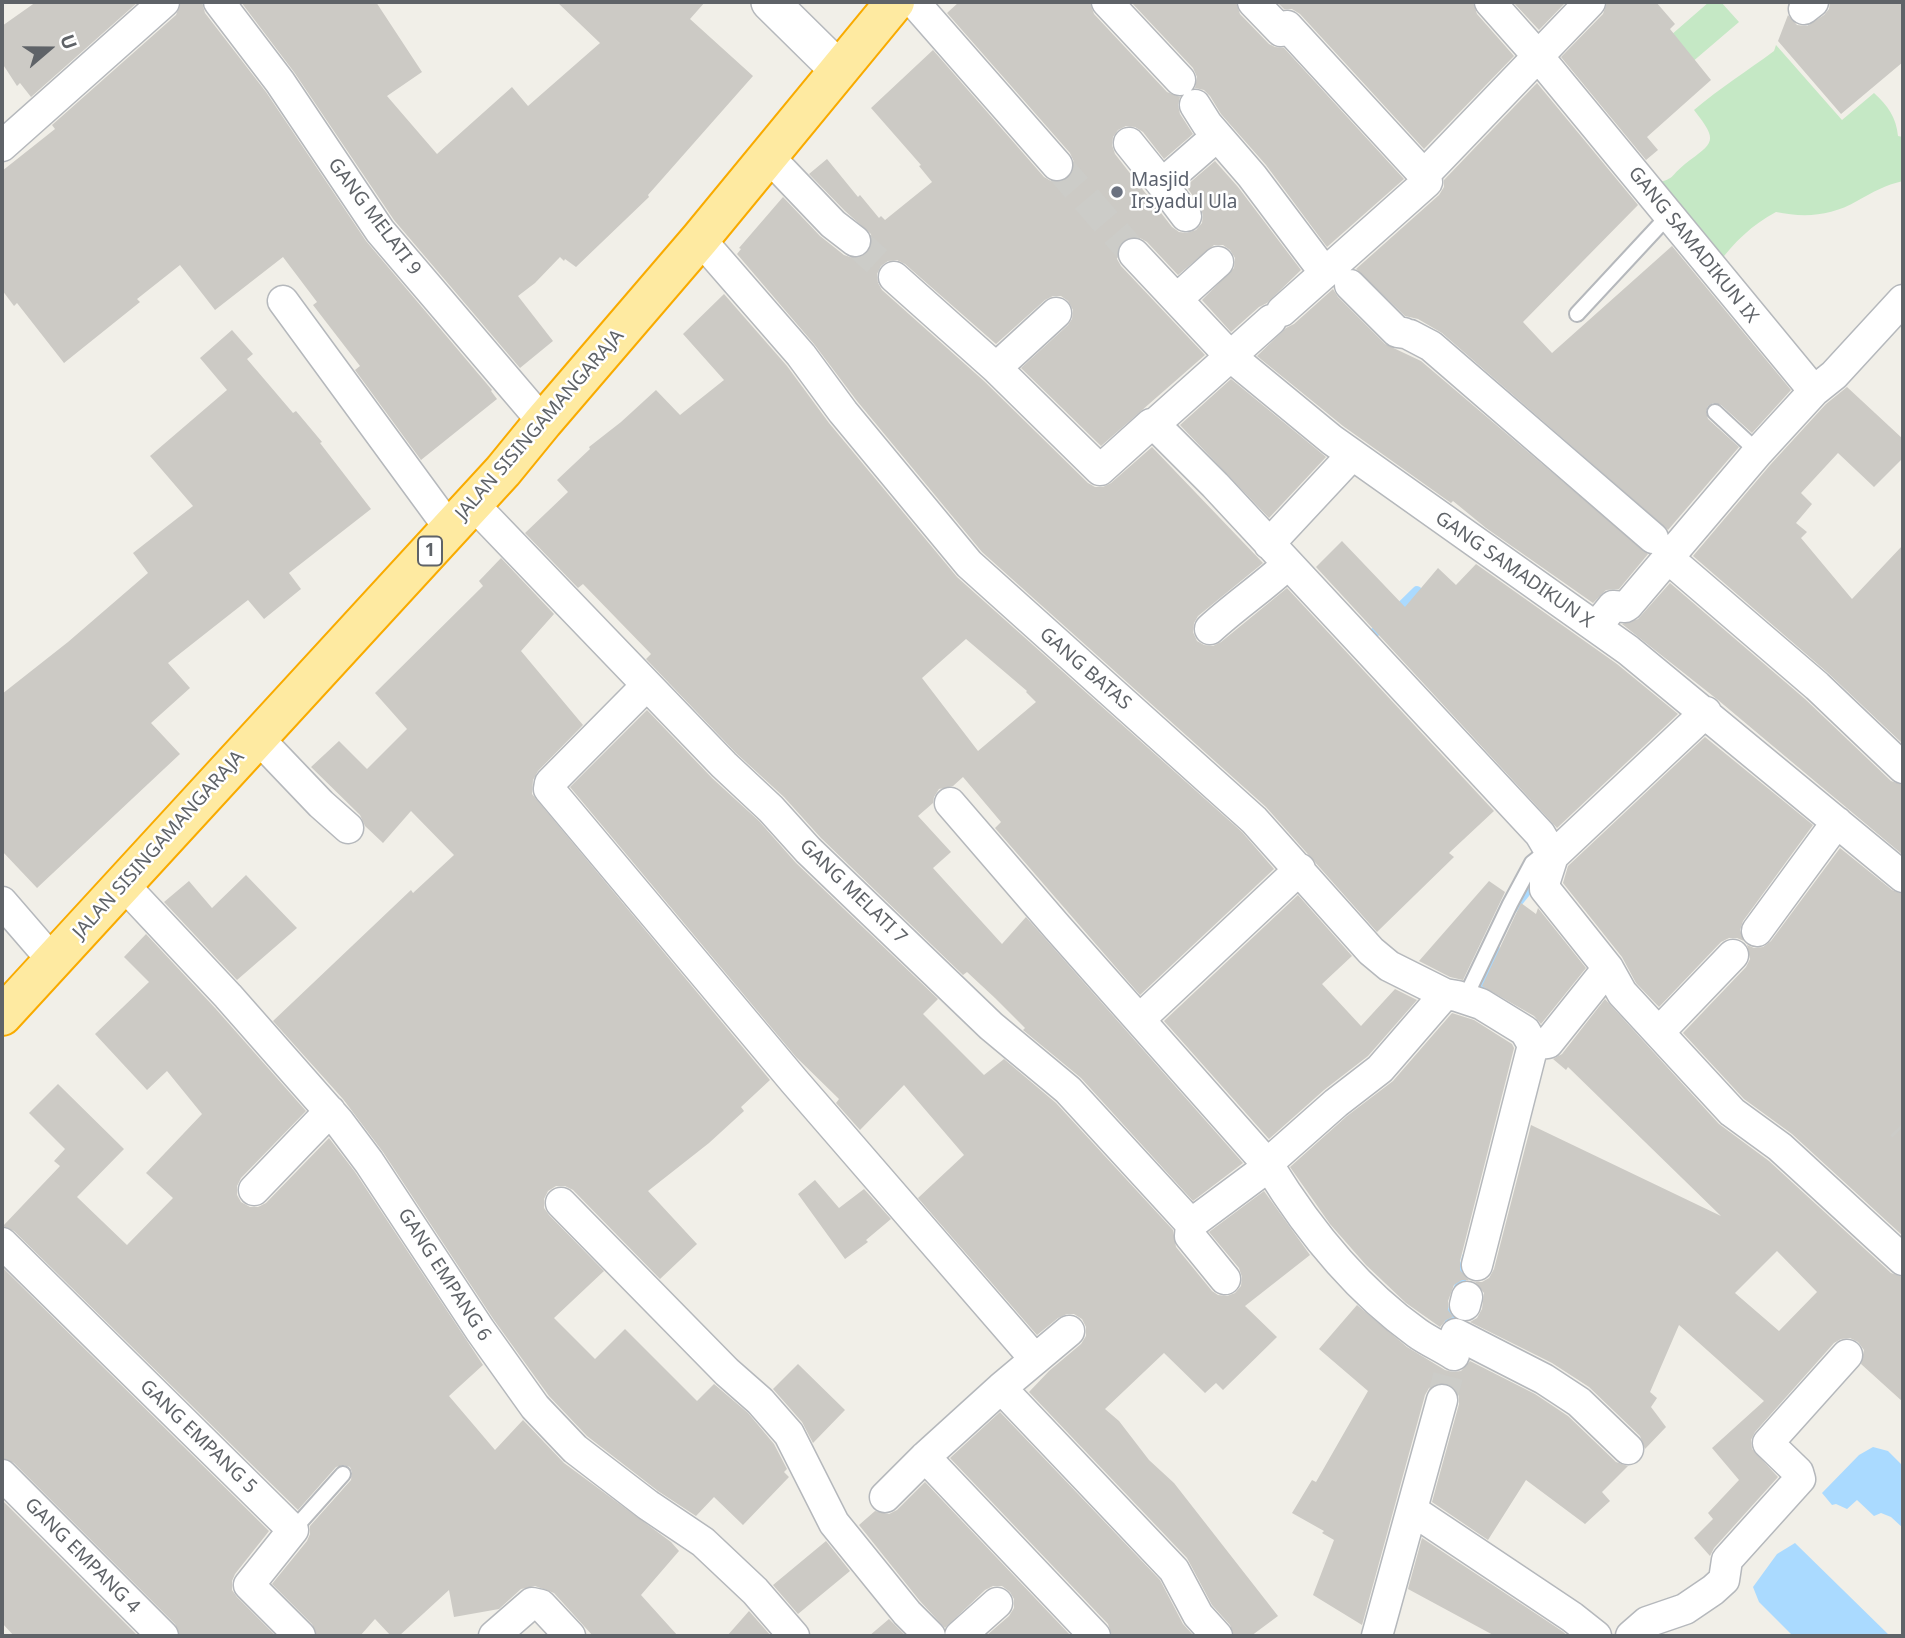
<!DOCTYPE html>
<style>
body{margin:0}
#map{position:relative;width:1905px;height:1638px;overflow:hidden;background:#f1efe8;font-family:"Noto Sans",sans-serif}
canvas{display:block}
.frame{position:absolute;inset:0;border:4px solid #5f6368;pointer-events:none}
.north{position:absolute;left:14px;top:14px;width:70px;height:70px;-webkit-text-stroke:5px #fff;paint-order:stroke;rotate:70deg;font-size:19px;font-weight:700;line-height:28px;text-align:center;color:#5f6368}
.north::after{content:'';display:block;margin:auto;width:24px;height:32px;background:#5f6368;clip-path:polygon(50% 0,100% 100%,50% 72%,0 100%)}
</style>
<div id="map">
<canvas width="1905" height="1638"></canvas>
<div class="frame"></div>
<div class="north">U</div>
</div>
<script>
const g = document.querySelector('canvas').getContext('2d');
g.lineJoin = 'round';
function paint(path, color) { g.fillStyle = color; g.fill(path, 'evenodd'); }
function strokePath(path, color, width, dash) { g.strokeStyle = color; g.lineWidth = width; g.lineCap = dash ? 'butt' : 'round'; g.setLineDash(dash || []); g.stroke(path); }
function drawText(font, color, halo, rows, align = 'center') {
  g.font = font + ' "Noto Sans",sans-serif'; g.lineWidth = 5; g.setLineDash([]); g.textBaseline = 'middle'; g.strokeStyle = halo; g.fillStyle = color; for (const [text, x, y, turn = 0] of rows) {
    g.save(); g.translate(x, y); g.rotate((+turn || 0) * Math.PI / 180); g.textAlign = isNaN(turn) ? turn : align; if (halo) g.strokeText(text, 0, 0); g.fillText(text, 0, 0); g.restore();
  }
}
paint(new Path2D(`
 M 1709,2 L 1721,2 L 1739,22 L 1677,75 L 1655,49 Z
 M 1776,45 L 1842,120 L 1874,93 C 1888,106 1896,117 1898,136 L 1903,137 L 1903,181 C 1885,185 1873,192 1857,201 C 1831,216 1805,218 1776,212 C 1752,225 1734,242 1718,264 L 1653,183 C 1675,180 1670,176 1685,164 C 1714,142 1719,142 1694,110 C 1720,88 1747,71 1774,51 Z`), '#c5e8c5');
paint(new Path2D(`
 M 1873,1447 L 1888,1451 L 1903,1466 L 1903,1528 L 1891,1517 L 1881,1513 L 1874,1516 L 1857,1500 L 1847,1509 L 1836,1504 L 1832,1505 L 1822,1493 L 1859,1455 Z
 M 1795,1543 L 1890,1636 L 1793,1636 L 1759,1602 L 1753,1587 L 1777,1554 Z`), '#aadaff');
strokePath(new Path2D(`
 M 1369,638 L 1417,591
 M 1512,909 L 1537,878
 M 1478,992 L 1495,949
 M 1447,1333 L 1467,1257`), '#aadaff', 10);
paint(new Path2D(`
 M 36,2 L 138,2 L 31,97 L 20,83 L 17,86 L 2,63 L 2,26 Z
 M 181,2 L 202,2 L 205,13 L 266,92 L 366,241 L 492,390 L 491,391 L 497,399 L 421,460 L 355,370 L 360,366 L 313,305 L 317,302 L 283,257 L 215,310 L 180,265 L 137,299 L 140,302 L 64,363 L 17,303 L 14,306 L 2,290 L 2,171 L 55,129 L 52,125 L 176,15 Z
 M 241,2 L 376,2 L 422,72 L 387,96 L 437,154 L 512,87 L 528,106 L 600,43 L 557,2 L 705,2 L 690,19 L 753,76 L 648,195 L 649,197 L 576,267 L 565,259 L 564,261 L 560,257 L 535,283 L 518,296 L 553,341 L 520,368 L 394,220 L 294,72 Z
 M 959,2 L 1090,2 L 1094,14 L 1167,92 L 1180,97 L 1178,105 L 1180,114 L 1193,134 L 1164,159 L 1143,132 L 1135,127 L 1126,126 L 1118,130 L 1113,137 L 1112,145 L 1115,154 L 1172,227 L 1179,232 L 1187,233 L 1196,230 L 1202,223 L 1203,215 L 1200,206 L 1186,186 L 1215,161 L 1238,187 L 1301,270 L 1267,303 L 1259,307 L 1231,332 L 1202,300 L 1234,268 L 1235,258 L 1230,250 L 1223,245 L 1214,245 L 1178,275 L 1147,242 L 1140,238 L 1131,237 L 1123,241 L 1117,250 L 1117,259 L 1121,266 L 1205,355 L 1101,446 L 1021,368 L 1068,325 L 1072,319 L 1073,310 L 1068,301 L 1061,296 L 1053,296 L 1045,300 L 996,344 L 905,264 L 897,260 L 888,261 L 881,266 L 877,274 L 878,283 L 882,290 L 984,381 L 1088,483 L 1095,487 L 1103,487 L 1111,483 L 1152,447 L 1263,563 L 1198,616 L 1194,623 L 1193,632 L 1197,641 L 1204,645 L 1213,646 L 1221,642 L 1287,588 L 1494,811 L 1449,853 L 1454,857 L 1377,932 L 1266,807 L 982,552 L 857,401 L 814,344 L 737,254 L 741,249 L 739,248 L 783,197 L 820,236 L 844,255 L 853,258 L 861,257 L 868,252 L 872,244 L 871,234 L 845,211 L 809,174 L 827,159 L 858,197 L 860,195 L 879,218 L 881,216 L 885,220 L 932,182 L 919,166 L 921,165 L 871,108 L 933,50 L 1044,177 L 1051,181 L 1060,182 L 1069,178 L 1073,171 L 1074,162 L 1070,153 L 947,13 Z
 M 1131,2 L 1236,2 L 1240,14 L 1269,44 L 1275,47 L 1284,48 L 1404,179 L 1327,247 L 1266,165 L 1221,114 L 1210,96 L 1204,90 L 1195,88 L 1197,77 L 1193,68 Z
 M 1277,2 L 1473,2 L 1477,14 L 1514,56 L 1424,149 L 1300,14 L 1292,9 L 1284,9 Z
 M 1513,2 L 1566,2 L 1539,30 Z
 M 1607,2 L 1656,2 L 1675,24 L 1670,29 L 1711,80 L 1647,137 L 1658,150 L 1646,160 L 1561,57 L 1603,14 Z
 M 1830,2 L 1903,2 L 1903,62 L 1841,114 L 1778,41 L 1788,15 L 1797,25 L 1807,26 L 1824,15 L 1829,9 Z
 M 1537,83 L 1638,205 L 1523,322 L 1552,353 L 1672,246 L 1791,390 L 1752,433 L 1721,405 L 1713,403 L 1708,406 L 1706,411 L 1708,419 L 1739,447 L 1668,530 L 1442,333 L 1418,319 L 1405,316 L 1356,269 L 1439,195 L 1444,187 L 1444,180 Z
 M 1333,289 L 1338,297 L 1385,344 L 1421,361 L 1648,554 L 1619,589 L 1606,590 L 1593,603 L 1486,528 L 1453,501 L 1451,503 L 1343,426 L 1257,356 L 1286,328 L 1294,324 Z
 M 724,294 L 787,366 L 829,423 L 957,577 L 1242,832 L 1274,869 L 1140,995 L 995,828 L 1001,822 L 963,777 L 953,786 L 939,789 L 934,797 L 933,803 L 918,816 L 951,852 L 933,868 L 1002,944 L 1026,917 L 1243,1163 L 1193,1201 L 1081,1078 L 1023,1030 L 1025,1028 L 995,998 L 967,972 L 963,975 L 821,838 L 784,797 L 736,753 L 646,659 L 651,654 L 583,584 L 578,588 L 525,533 L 568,492 L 557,480 L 590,449 L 589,447 L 621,422 L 656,390 L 680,415 L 724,380 L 683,334 ZM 966,639 L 1027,691 L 1026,692 L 1036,702 L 978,751 L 922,678 Z
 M 232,330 L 253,354 L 247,359 L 293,413 L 296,411 L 322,442 L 320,443 L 371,509 L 289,573 L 301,589 L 264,619 L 248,600 L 168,663 L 190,688 L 151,723 L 180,754 L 37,888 L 2,851 L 2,694 L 68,642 L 148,573 L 133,553 L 193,506 L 150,456 L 227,390 L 200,358 Z
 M 1231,379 L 1326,457 L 1269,518 L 1180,425 Z
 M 1847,387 L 1903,439 L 1903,458 L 1874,487 L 1838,453 L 1801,493 L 1812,504 L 1796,523 L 1807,532 L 1801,538 L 1852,599 L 1903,545 L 1903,744 L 1828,673 L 1693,556 L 1771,464 L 1826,404 Z
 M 1342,541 L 1405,607 L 1438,568 L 1456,585 L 1476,564 L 1617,664 L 1678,714 L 1557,828 L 1316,567 Z
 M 501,558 L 554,614 L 521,651 L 583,725 L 538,771 L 533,780 L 532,794 L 770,1080 L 741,1107 L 744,1111 L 709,1143 L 648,1191 L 697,1244 L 660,1279 L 573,1190 L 565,1186 L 556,1186 L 548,1191 L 544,1199 L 544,1208 L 549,1215 L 604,1271 L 554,1318 L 595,1359 L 625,1329 L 697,1401 L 714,1384 L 748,1413 L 774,1444 L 787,1469 L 784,1472 L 789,1477 L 743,1525 L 714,1497 L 696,1516 L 658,1491 L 587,1436 L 549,1396 L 494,1320 L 383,1152 L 343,1099 L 273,1021 L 411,890 L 413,893 L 454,855 L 411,811 L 383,843 L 365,826 L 360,815 L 311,767 L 339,741 L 367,769 L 407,729 L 375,693 L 483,586 L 479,581 Z
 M 1670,583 L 1805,699 L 1891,781 L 1903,785 L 1903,855 L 1718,700 L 1622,624 L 1638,619 Z
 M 647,710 L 712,778 L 759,821 L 796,863 L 938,999 L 923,1014 L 984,1075 L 1004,1059 L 1056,1103 L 1173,1230 L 1176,1247 L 1212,1291 L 1218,1295 L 1227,1296 L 1235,1293 L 1241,1286 L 1242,1277 L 1239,1268 L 1209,1232 L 1264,1191 L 1310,1255 L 1245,1306 L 1277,1337 L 1223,1390 L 1216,1383 L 1205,1393 L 1164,1353 L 1105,1409 L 1119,1421 L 1149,1460 L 1174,1483 L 1278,1616 L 1251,1636 L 1234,1636 L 1230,1625 L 1212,1605 L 1187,1558 L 1029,1392 L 1049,1371 L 1081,1344 L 1086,1336 L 1086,1327 L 1082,1319 L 1074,1314 L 1067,1314 L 1058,1318 L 1037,1335 L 918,1198 L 964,1155 L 904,1085 L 860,1130 L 836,1103 L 839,1099 L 796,1057 L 570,787 Z
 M 1705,737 L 1813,825 L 1743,921 L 1740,930 L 1744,941 L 1737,938 L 1729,938 L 1721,942 L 1659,1007 L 1636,983 L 1622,957 L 1563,883 L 1568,866 Z
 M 1840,848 L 1892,890 L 1903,894 L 1903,1236 L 1792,1134 L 1744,1099 L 1683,1033 L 1746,967 L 1750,959 L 1747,945 L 1754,948 L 1763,947 L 1771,941 Z
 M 246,875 L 297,928 L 237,980 L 164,902 L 189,881 L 212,908 Z
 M 1489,881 L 1505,892 L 1463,980 L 1450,977 L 1419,961 Z
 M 1298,895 L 1352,956 L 1322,984 L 1361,1026 L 1395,989 L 1417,1000 L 1368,1056 L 1324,1090 L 1269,1139 L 1164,1021 Z
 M 1521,903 L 1536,914 L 1538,908 L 1586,968 L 1541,1024 L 1534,1016 L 1482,986 Z
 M 146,934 L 215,1008 L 306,1111 L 241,1178 L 237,1186 L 237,1195 L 241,1202 L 250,1207 L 258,1207 L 266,1203 L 329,1138 L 355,1172 L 483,1365 L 449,1396 L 495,1450 L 523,1420 L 564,1463 L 671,1542 L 679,1551 L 641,1595 L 678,1636 L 593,1636 L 554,1593 L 535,1586 L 521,1589 L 499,1609 L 454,1617 L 449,1590 L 399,1636 L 391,1636 L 375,1619 L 360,1636 L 317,1636 L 312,1624 L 272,1584 L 307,1541 L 310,1534 L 310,1526 L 351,1480 L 352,1472 L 350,1467 L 344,1465 L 336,1467 L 298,1510 L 14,1231 L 3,1226 L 60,1166 L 54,1161 L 65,1149 L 29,1113 L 58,1084 L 124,1149 L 77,1197 L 127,1245 L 173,1198 L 146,1173 L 202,1114 L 167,1071 L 147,1090 L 95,1034 L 149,982 L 124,957 Z
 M 1605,999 L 1719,1124 L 1769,1161 L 1891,1273 L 1903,1277 L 1903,1402 L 1861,1364 L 1864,1350 L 1858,1342 L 1850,1338 L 1841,1339 L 1834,1343 L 1755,1432 L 1751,1440 L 1752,1449 L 1778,1477 L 1714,1548 L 1710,1556 L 1694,1538 L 1713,1519 L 1708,1513 L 1739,1480 L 1712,1448 L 1764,1401 L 1679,1325 L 1650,1392 L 1657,1398 L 1651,1407 L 1666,1427 L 1645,1449 L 1640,1436 L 1589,1387 L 1552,1363 L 1470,1322 L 1477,1318 L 1482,1309 L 1484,1293 L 1475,1282 L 1482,1282 L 1489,1278 L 1494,1269 L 1531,1125 L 1721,1216 L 1568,1067 L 1566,1070 L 1553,1059 L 1562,1054 ZM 1777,1251 L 1817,1292 L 1779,1331 L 1735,1293 Z
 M 1452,1013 L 1474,1020 L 1512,1044 L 1514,1048 L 1460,1261 L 1460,1270 L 1469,1280 L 1462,1280 L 1454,1285 L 1448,1301 L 1448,1310 L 1453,1317 L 1446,1320 L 1440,1327 L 1406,1303 L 1366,1265 L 1330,1224 L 1290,1167 L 1347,1116 L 1393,1081 Z
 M 815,1180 L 839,1208 L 864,1189 L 891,1219 L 866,1240 L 868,1242 L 845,1259 L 798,1194 Z
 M 2,1267 L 269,1531 L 235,1574 L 232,1581 L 232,1590 L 237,1597 L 276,1636 L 180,1636 L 175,1624 L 14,1463 L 2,1458 Z
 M 1357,1305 L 1407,1347 L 1445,1370 L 1453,1372 L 1461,1371 L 1470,1361 L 1535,1394 L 1568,1416 L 1616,1462 L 1628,1466 L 1602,1492 L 1610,1501 L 1585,1524 L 1526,1480 L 1488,1540 L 1432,1502 L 1459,1404 L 1459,1395 L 1454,1387 L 1446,1383 L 1437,1383 L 1429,1388 L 1425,1395 L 1362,1625 L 1313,1595 L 1334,1540 L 1322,1533 L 1324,1531 L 1292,1513 L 1312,1480 L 1316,1482 L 1368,1391 L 1319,1349 Z
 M 798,1364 L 845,1410 L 813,1443 L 802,1422 L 773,1389 Z
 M 1000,1412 L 1160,1580 L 1183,1624 L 1194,1636 L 1112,1636 L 1108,1624 L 950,1458 Z
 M 925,1482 L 1071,1636 L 986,1636 L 1009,1616 L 1014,1608 L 1014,1599 L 1010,1592 L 1002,1586 L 993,1586 L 985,1590 L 945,1628 L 920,1601 L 859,1525 L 875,1511 L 889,1514 L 897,1510 Z
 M 2,1500 L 138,1636 L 14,1636 L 2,1623 Z
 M 1422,1538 L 1562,1631 L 1568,1636 L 1495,1636 L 1408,1589 Z
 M 826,1541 L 850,1571 L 798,1614 L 773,1585 Z
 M 749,1611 L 771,1636 L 727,1636 Z
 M 889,1619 L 906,1636 L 869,1636 Z`), '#cccac5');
strokePath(new Path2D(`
 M 1057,165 L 1134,254
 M 855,241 L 894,277
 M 1901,1125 L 1903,1127
 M 1442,1400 L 1448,1376`), '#ccccc8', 30, [30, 15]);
const service = new Path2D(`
 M 1577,314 L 1669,215
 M 1715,412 L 1758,452
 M 1465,998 L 1510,904 L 1532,863 L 1537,859 L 1553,856
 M 293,1530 L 343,1474`);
const minor = new Path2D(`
 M 219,2 L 280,82 L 380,231 L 543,422
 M 914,2 L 1057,165
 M 1107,2 L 1180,80
 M 1253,2 L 1281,31 L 1287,26 L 1424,175
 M 1490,2 L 1537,55 L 1814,391 L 1834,375 L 1903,300
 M 1804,9 L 1813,2
 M 1195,105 L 1207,124 L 1252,176 L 1325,273
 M 1129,143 L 1162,184
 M 2,146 L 164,2
 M 768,156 L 833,224 L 855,241
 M 1186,216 L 1162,184 L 1217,136
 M 700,239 L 801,355 L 843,412 L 969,564 L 1254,820 L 1371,951 L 1389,966 L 1445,994 L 1457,996 L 1481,1004 L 1525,1031 L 1533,1045 L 1477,1265
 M 1134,254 L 1230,356 L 1332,440 L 1628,650 L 1903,877
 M 894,277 L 996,368 L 1100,470 L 1151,424
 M 1350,285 L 1397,332 L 1404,333
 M 1177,299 L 1218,262
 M 283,301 L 450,529
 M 1282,311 L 1427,182 L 1424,175 L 1590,2
 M 1410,335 L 1431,346 L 1653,538
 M 996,368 L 1056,313
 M 1158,421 L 1271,320
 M 1154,424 L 1215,485 L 1540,834 L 1553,856 L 1545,881 L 1545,889 L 1608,968 L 1622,993 L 1732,1112 L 1780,1147 L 1903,1260
 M 473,504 L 724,765 L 771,809 L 808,850 L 991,1026 L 1068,1090 L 1191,1224 L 1190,1236 L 1225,1279
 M 1269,544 L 1352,455
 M 1668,558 L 1817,686 L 1903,768
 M 1596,627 L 1613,606 L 1625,607 L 1628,605 L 1758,452 L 1814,391
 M 1210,629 C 1235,606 1262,588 1287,565
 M 647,685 L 550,783 L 549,789 L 794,1081 L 1035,1359
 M 257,737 L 321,804 L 348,828
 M 950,803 L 1057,927 L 1269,1166 C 1307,1228 1357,1290 1417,1333 C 1428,1341 1442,1347 1454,1355
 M 1553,856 L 1706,712
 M 122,883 L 228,996 L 339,1122 L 369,1162 L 480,1330 L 535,1407 L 575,1449 L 648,1505 L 703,1542 L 755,1591 L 794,1636
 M 2,902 L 53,961
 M 1757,931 L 1837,822
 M 1140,1019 L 1300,869
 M 1660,1031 L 1733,955
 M 1533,1045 L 1548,1043 L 1608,968
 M 1267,1164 L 1336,1103 L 1380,1069 L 1445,994
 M 254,1190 L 330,1111
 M 561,1203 L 727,1372 L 760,1401 L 789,1434 L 834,1523 L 907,1613 L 930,1636
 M 1191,1224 L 1269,1166
 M 2,1243 L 293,1530 L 249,1585 L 300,1636
 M 1465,1305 L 1467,1297
 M 1069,1331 L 1001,1388 L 1174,1570 L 1198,1615 L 1217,1636
 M 1456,1334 L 1544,1379 L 1579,1402 L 1628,1449
 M 925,1457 L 1095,1636
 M 2,1475 L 163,1636
 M 885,1497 L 925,1457 L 1001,1388
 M 1412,1510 L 1572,1617 L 1596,1636
 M 494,1636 L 532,1603 L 541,1605 L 570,1636
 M 960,1636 L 997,1603
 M 1377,1636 L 1442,1400
 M 1631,1636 L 1647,1622 L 1685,1609 L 1713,1590 L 1724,1580 L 1727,1560 L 1800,1479 L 1798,1472 L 1768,1443 L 1847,1355`);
const tertiary = new Path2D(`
 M 770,2 L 838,69`);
const trunk = new Path2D(`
 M 2,1016 L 503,471 L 543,422 L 700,239 L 895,2`);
strokePath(service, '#b5b8bc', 18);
strokePath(minor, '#b5b8bc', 33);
strokePath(tertiary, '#b5b8bc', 40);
strokePath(trunk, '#f9ab00', 42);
strokePath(service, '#fff', 14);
strokePath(minor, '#fff', 30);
strokePath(tertiary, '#fff', 37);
strokePath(trunk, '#feeaa1', 38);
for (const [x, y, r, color] of [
 [1117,192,7,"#6b7280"]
]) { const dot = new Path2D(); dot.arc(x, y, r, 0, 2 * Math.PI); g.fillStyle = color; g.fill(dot); strokePath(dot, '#fff', 2.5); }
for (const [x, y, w] of [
 [430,551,24]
]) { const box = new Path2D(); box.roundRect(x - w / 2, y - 14.5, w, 29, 5); g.fillStyle = '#fff'; g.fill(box); strokePath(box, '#5f6368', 2); }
drawText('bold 18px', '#5f6368', null, [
 ["1",430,551]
]);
drawText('19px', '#5b616d', '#fff', [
 ["Masjid",1131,181],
 ["Irsyadul Ula",1131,203]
], 'left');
drawText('19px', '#5f6368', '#fff', [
 ["GANG MELATI 9",374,217,53],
 ["GANG SAMADIKUN IX",1693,245,51],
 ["JALAN SISINGAMANGARAJA",540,425,-49],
 ["GANG SAMADIKUN X",1514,570,35],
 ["GANG BATAS",1085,669,41],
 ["JALAN SISINGAMANGARAJA",159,845,-48],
 ["GANG MELATI 7",853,892,44],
 ["GANG EMPANG 6",444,1275,57],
 ["GANG EMPANG 5",198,1437,44],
 ["GANG EMPANG 4",82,1556,45]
]);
</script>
